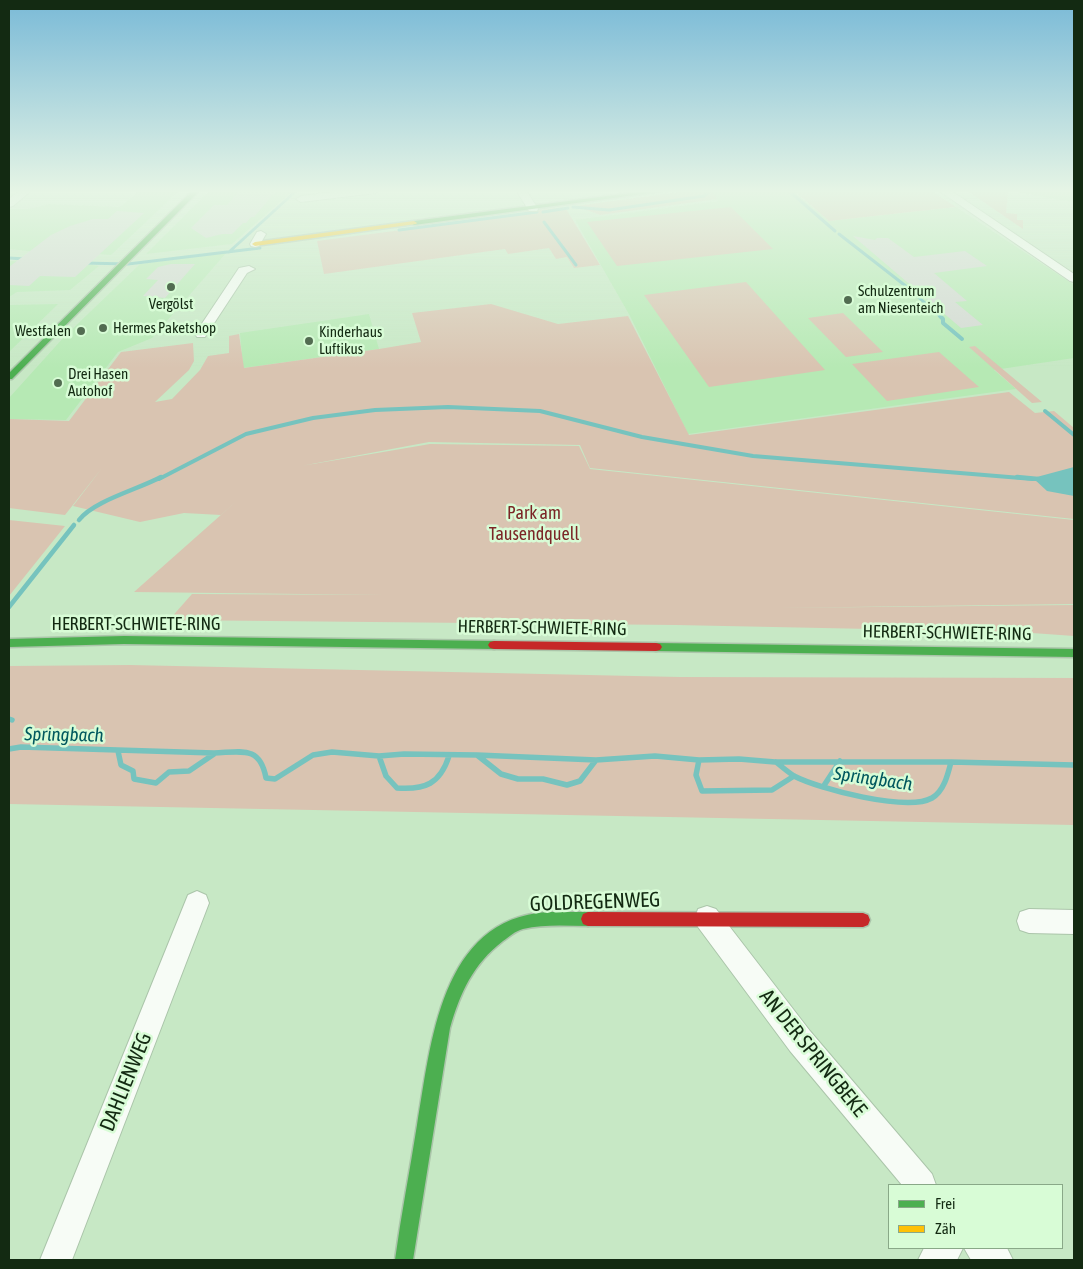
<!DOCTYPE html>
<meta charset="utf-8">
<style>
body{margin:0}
#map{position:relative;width:1083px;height:1269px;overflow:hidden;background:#c7e8c5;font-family:"Asap Condensed",sans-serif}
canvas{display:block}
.frame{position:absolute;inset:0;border:10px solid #132a12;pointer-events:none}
.legend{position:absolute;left:888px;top:1184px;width:175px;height:65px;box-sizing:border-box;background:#d8fcd6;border:1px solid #89a888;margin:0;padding:6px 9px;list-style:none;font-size:15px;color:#132a12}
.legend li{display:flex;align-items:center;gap:10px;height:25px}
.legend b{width:25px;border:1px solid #89a888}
</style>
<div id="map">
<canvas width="1083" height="1269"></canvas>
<div class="frame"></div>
<ul class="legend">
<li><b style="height:6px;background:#4caf50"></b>Frei</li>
<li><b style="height:6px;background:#ffc107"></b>Zäh</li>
</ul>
</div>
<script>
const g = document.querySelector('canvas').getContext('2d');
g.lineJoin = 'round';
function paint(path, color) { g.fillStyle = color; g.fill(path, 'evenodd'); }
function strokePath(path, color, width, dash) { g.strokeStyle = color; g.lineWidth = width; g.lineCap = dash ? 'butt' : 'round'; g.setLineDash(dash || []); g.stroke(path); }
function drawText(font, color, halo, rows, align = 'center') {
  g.font = font + ' "Asap Condensed",sans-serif'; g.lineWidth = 5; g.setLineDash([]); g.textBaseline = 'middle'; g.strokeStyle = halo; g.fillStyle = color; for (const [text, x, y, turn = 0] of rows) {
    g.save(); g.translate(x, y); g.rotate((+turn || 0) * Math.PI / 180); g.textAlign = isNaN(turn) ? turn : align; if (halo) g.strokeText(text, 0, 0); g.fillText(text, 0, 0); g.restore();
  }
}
paint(new Path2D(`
 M 140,190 L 180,190 L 111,255 L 99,254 L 88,264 L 99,266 L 70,290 L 17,292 L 9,297 L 9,261 L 54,263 L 37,252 L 9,249 L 9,209 L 28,209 L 49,204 L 120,207 Z
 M 210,190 L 294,190 L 232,244 L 146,254 Z
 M 723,190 L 792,190 L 829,221 L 956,207 L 1074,285 L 1074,358 L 994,370 L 1016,389 L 688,434 L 630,316 L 575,220 L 718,201 L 713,192 Z
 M 1013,190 L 1074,190 L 1074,202 L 1021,193 Z
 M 227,252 L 152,338 L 118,352 L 66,420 L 9,419 L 9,398 L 64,337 L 140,264 Z
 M 58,304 L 9,352 L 9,305 Z
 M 369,314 L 379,349 L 243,368 L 240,333 Z`), '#b6e9b4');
paint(new Path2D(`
 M 693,190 L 712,190 L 717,199 L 600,215 L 576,206 Z
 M 793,190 L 930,190 L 956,207 L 829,221 Z
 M 966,190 L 1004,190 L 1008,193 L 1006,213 L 1017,214 L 1017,220 L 1023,220 L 1023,229 Z
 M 565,207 L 600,265 L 574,268 L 567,257 L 556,259 L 549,248 L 508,254 L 505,249 L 324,274 L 317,241 L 525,214 L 524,212 Z
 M 731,207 L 773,249 L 617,266 L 587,222 Z
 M 746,282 L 825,370 L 709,387 L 644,295 Z
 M 491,304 L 558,324 L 628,316 L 689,435 L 1009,392 L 1035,413 L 1054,411 L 1074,428 L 1074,519 L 590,468 L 580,445 L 429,442 L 301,466 L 430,444 L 579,446 L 590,469 L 1074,520 L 1074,604 L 774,608 L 1074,605 L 1074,636 L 1018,632 L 676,625 L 169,620 L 192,594 L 386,595 L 134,592 L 240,498 L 221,515 L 184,513 L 140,522 L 73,506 L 102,468 L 65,515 L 9,508 L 9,419 L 69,421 L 121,352 L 193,343 L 194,361 L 189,370 L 155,402 L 172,399 L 200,370 L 208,356 L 229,353 L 229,336 L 239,334 L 244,368 L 379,349 L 421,342 L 412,313 Z
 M 843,313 L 883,352 L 846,357 L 808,318 Z
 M 975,346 L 1042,402 L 1032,403 L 969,347 Z
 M 939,352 L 979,387 L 887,401 L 852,364 Z
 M 9,520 L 65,526 L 9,596 Z
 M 130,665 L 680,677 L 1074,678 L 1074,825 L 9,804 L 9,666 Z`), '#d9c4b1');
paint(new Path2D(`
 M 1074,467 L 1074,496 L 1047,491 L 1033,478 Z`), '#76c3be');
strokePath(new Path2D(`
 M 788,190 L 835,231
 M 573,207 L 609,210 L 704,196 L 711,190
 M 543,212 L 568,208
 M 544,222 L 576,265
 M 399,230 L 537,212
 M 839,234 L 907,287 L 942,318
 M 229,252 L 297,190
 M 9,258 L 26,259
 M 84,263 L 128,264 L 260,248`), '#76c3be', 3);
strokePath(new Path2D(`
 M 940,316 L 943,319 L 943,323 L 962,339
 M 1045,411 L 1074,435
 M 159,479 L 246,434 L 313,418 L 375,410 L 448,407 L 540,411 L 642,437 L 753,456 L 1033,479`), '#76c3be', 4);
strokePath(new Path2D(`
 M 1017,477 L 1038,479
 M 79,520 C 93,501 139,489 161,477
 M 9,607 L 74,525`), '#76c3be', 4.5);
strokePath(new Path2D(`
 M 9,719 L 12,720
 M 9,749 L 21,747 L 214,753 C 241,752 260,745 266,778 L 275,779 L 313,755 L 332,752 L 379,756 L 404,754 L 477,755 L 501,774 L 518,779 L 543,779 L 567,785 L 580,781 L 596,760 L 655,756 L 699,760 L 739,759 L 775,762 L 951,762
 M 118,751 L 121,765 L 133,771 L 134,779 L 156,783 L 169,772 L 189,771 L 214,754
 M 477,755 L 596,760
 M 379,756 L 386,776 L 397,788 C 425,790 440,784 449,756
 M 699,760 L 696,775 L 702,791 L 772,790 L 794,776
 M 776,762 C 782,767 788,772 794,776 C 819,789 907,812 932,798 C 944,791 948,774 951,762 L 1074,765
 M 823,787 L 840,761`), '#76c3be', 5.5);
paint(new Path2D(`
 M 240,190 L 277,190 L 254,217 L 251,217 L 246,223 L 243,223 L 232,234 L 222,234 L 206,238 L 191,228 L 214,205 L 227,205 Z
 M 117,211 L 144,213 L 75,277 L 40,276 L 29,286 L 9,285 L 9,267 L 51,235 L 70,226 L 93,219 L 108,219 Z
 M 853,236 L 875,240 L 877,238 L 888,238 L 914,257 L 965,251 L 987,266 L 934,273 L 967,301 L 955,302 L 983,325 L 961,328 Z
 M 171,264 L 195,264 L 165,298 L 143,296 L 158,280 L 146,279 L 158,267 Z`), '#d4d9d3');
const street = new Path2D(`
 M 20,190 L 32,190 L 13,206 L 9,207 L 9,199 Z
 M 349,190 L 381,190 L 376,193 L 301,202 L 296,199 L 301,196 Z
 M 516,190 L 526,190 L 538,209 L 537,211 L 529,211 Z
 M 938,190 L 950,190 L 1074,274 L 1074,282 L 1070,281 Z
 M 261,231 L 266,234 L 259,246 L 255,247 L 251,246 L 250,244 L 257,232 Z
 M 249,266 L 255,269 L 247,273 L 205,337 L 197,337 L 195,334 L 239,268 Z
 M 197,891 L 206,895 L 209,903 L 72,1260 L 40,1260 L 188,895 Z
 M 707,906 L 716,909 L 810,1031 L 932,1174 L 936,1185 L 902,1185 L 790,1051 L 698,927 L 695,918 L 698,909 Z
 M 1029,909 L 1074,910 L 1074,934 L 1029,933 L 1020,930 L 1017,921 L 1020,912 Z
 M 924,1248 L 963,1248 L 957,1260 L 918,1260 Z
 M 964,1248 L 1007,1248 L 1013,1260 L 971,1260 Z`);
const fast = new Path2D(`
 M 193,190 L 200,190 L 12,379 L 9,379 L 9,373 Z
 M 653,190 L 672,190 L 414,225 L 411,223 L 414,221 Z
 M 124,636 L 494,641 L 498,642 L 500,645 L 498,648 L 494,649 L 124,644 L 9,647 L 9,639 Z
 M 656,643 L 1074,649 L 1074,657 L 656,651 L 652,650 L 650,647 L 652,644 Z
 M 547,912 L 588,912 L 593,914 L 595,919 L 593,924 L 588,926 C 567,926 544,924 523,929 C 515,931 509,937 503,941 C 473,964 460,993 450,1028 L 413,1260 L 395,1260 C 401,1215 410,1170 417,1125 C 431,1044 440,919 547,912 Z`);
const slow = new Path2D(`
 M 414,221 L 417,223 L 416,224 L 255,246 L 252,244 L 255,242 Z`);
const jam = new Path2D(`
 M 494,641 L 656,643 L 660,644 L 662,647 L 660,650 L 656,651 L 494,649 L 490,648 L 488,645 L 490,642 Z
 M 588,912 L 863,913 L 868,915 L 870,920 L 868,925 L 863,927 L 588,926 L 583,924 L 581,919 L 583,914 Z`);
strokePath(street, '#abc5aa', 2);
strokePath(fast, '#abc5aa', 3);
strokePath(slow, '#abc5aa', 3);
strokePath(jam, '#abc5aa', 3);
paint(street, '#f7fcf6');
paint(fast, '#4caf50');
paint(slow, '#ffc107');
paint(jam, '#c62828');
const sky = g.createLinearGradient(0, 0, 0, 368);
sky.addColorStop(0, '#7abad7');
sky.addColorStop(0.52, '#e6f5e5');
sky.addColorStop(1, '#e6f5e500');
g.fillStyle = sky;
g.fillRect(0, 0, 1083, 368);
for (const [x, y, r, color] of [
 [171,287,5,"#526c51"],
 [848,300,5,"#526c51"],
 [103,328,5,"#526c51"],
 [81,331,5,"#526c51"],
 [309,341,5,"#526c51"],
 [58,383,5,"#526c51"]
]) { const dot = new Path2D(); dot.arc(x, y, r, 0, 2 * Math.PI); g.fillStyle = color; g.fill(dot); strokePath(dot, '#d8fcd6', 2); }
drawText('15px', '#132a12', '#d8fcd6', [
 ["Schulzentrum",858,291],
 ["am Niesenteich",858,308],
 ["Vergölst",171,304,"center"],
 ["Hermes Paketshop",113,328],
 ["Westfalen",71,331,"right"],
 ["Kinderhaus",319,332],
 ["Luftikus",319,349],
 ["Drei Hasen",68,374],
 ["Autohof",68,391]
], 'left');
drawText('18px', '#7b2526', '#d8fcd6', [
 ["Park am",534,513],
 ["Tausendquell",534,534]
]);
drawText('18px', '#132a12', '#d8fcd6', [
 ["HERBERT-SCHWIETE-RING",136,624],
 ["HERBERT-SCHWIETE-RING",542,628,1],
 ["HERBERT-SCHWIETE-RING",947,633,1]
]);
drawText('italic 19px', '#00585e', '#d8fcd6', [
 ["Springbach",64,735,1],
 ["Springbach",873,779,8]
]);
drawText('21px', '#132a12', '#d8fcd6', [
 ["GOLDREGENWEG",595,902,-2],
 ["AN DER SPRINGBEKE",813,1053,51],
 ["DAHLIENWEG",126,1082,-68]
]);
</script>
